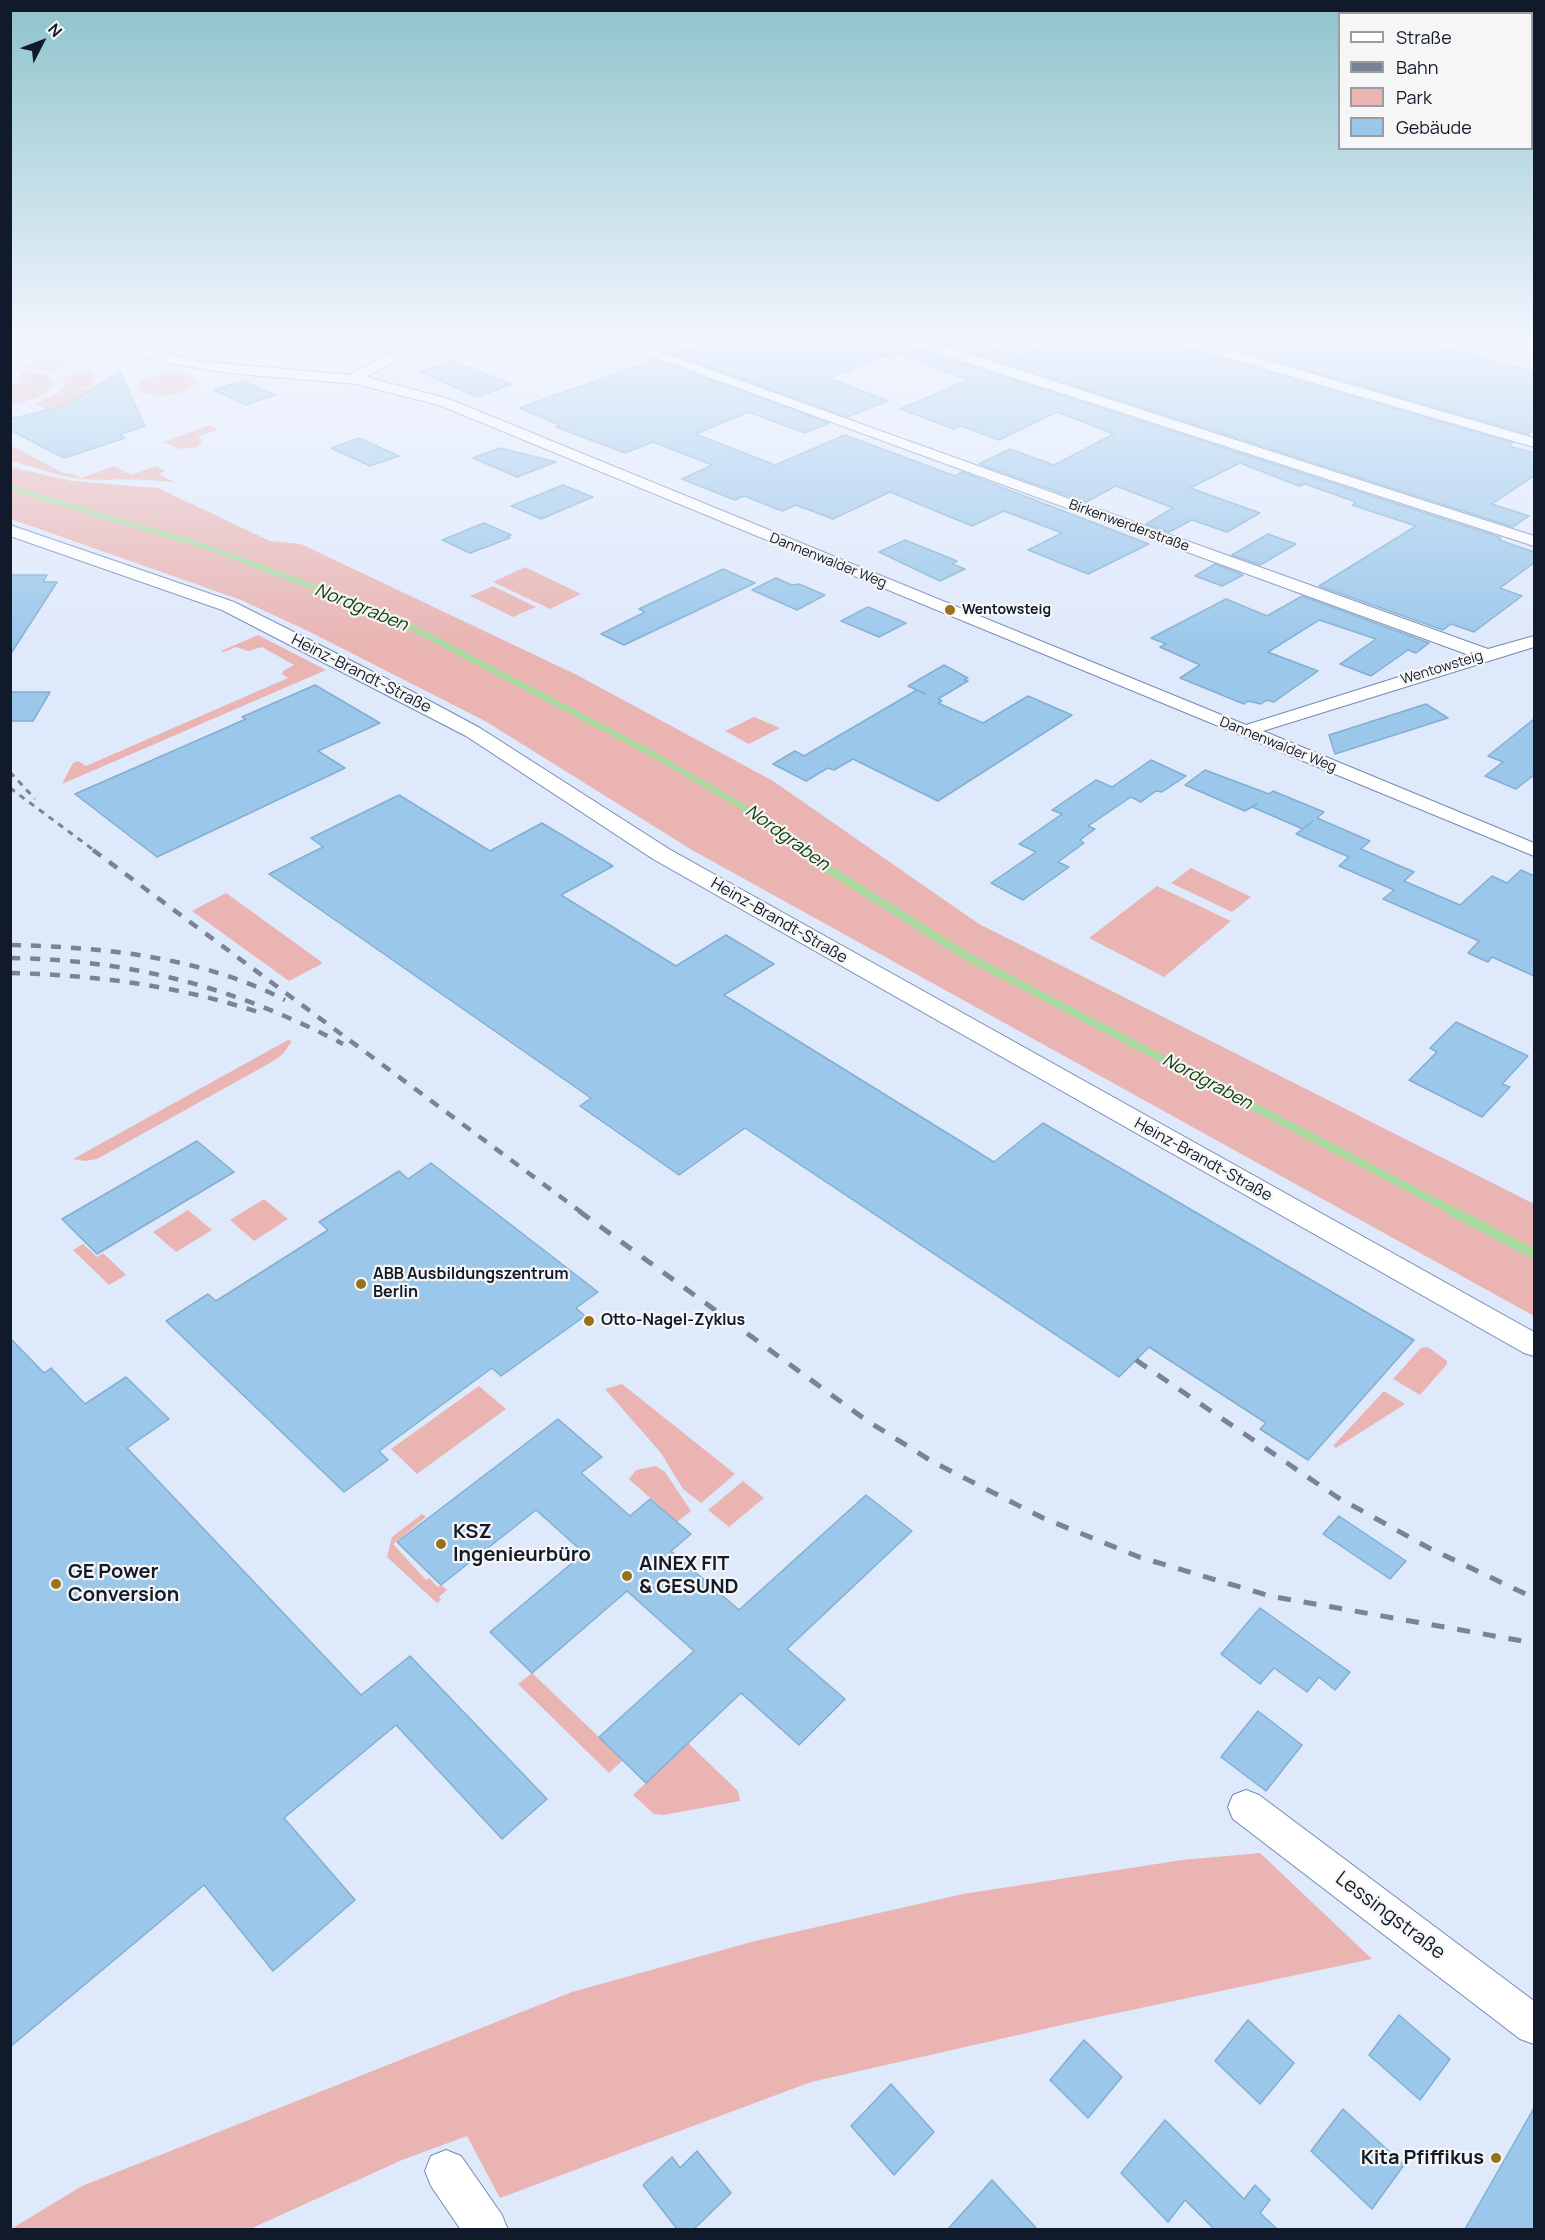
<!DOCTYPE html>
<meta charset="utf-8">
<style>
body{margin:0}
#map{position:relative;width:1545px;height:2240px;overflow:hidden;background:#dfe9fc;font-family:Manrope,sans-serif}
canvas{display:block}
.frame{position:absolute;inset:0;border:12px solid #111a2a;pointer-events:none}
.legend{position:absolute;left:1338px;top:12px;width:195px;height:138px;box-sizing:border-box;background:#f6f6f6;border:2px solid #9a9ea4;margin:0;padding:8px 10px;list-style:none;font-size:18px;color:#111a2a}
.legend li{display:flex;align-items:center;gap:12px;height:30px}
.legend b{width:30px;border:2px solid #9a9ea4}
.north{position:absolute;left:12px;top:12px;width:60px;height:60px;-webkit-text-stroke:4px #f6f6f6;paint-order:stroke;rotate:48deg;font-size:16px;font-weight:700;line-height:24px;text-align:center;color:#111a2a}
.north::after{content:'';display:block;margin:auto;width:21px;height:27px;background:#111a2a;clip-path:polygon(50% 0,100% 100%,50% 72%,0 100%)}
</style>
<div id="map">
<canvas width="1545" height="2240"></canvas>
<div class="frame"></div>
<ul class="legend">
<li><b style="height:8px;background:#fff"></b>Straße</li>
<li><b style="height:8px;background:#7a8395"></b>Bahn</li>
<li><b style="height:16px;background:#e9b4b2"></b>Park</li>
<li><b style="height:16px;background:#9ac7ea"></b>Gebäude</li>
</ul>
<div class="north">N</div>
</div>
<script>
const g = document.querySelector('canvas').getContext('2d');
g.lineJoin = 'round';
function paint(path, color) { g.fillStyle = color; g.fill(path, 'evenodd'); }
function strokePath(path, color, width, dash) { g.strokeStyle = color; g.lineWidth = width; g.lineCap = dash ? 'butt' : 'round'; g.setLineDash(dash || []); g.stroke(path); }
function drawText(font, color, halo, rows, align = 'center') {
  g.font = font + ' Manrope,sans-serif'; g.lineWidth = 4.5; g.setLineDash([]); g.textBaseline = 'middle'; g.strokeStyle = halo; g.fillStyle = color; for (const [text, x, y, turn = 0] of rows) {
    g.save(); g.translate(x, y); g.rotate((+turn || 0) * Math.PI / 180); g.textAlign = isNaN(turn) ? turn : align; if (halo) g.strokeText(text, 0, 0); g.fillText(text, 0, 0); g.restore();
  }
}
paint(new Path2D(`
 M 35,358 L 73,362 L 51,371 L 27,368 Z
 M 23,371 L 49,376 L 54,385 L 45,394 L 30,400 L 20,395 L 28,401 L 11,405 L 11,386 L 22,383 L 30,386 L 19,380 Z
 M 92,371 L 96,380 L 93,387 L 62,388 L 66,384 L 61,377 Z
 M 166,373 L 183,373 L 194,377 L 197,382 C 186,398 152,399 138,389 L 142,380 Z
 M 93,388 L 77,400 L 48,411 L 36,403 L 58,393 L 61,389 Z
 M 207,426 L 212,426 L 218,430 L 197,437 L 202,440 L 198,447 L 180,449 L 163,442 Z
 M 12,446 L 65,474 L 70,473 L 81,478 L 114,466 L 131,475 L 156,466 L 165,471 L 159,474 L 176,483 C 145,477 115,481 83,479 C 59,477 34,467 11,461 Z
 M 11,467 L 72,481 L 158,488 L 270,541 L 301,544 L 577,675 L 773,781 L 979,924 L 1534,1204 L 1534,1316 L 692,850 L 485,721 L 308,631 L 241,600 L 11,519 Z
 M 525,567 L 581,594 L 550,609 L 493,582 Z
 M 493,586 L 536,607 L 513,617 L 470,596 Z
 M 258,635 L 326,670 L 62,784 L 73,763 L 78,761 L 86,766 L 288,678 L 282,674 L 283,671 L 294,665 L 262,647 L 248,651 L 236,647 L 224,652 L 221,651 Z
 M 754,717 L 780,728 L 749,744 L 725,731 Z
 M 1191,868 L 1251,897 L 1232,912 L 1171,883 Z
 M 1157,886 L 1231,921 L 1164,977 L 1089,938 Z
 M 226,893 L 323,963 L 289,981 L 192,911 Z
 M 288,1040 L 292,1041 L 283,1054 L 270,1063 L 97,1159 L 85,1161 L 73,1159 Z
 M 264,1199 L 288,1219 L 254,1241 L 230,1220 Z
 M 188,1210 L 212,1230 L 176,1252 L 153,1232 Z
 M 83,1244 L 97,1257 L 103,1253 L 126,1275 L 109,1285 L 73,1250 Z
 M 1428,1347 L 1447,1361 L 1447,1364 L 1420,1395 L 1393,1379 L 1421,1348 Z
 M 622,1384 L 735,1474 L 701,1503 L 683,1489 L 661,1453 L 605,1389 Z
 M 479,1386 L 506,1409 L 417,1474 L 391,1449 Z
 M 1384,1391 L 1405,1404 L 1336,1448 L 1333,1446 Z
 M 656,1466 L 665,1472 L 691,1511 L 677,1522 L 629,1479 L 636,1470 Z
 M 743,1481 L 764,1498 L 729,1527 L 708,1510 Z
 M 422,1514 L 426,1517 L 393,1544 L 426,1580 L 429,1578 L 438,1587 L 441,1585 L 447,1590 L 439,1597 L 441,1600 L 437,1603 L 387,1557 L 392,1537 Z
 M 532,1673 L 623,1760 L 609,1773 L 518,1684 Z
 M 688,1743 L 738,1791 L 740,1801 L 663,1815 L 654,1814 L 633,1795 Z
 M 1260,1853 L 1372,1959 L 1084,2020 L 811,2082 L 500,2198 L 467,2136 L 402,2160 L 250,2229 L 11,2229 L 82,2186 L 572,1992 L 755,1941 L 963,1894 L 1182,1860 Z`), '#e9b4b2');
strokePath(new Path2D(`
 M 10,488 L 204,546 L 253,564`), '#a8daa0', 5);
strokePath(new Path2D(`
 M 249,563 L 353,602 L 415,629 L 649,752 L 769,822 L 806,851`), '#a8daa0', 6);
strokePath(new Path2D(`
 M 804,850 L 827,868 L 968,957 L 1455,1212`), '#a8daa0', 8);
strokePath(new Path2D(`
 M 1452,1211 L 1534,1254`), '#a8daa0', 10);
const building = new Path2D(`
 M 704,336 L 890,336 L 893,341 L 1499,537 L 1501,539 L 1499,540 L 1534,552 L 1534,563 L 1500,588 L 1522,596 L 1474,632 L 1451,624 L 1443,630 L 1319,586 L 1416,526 L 1352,505 L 1356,502 L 1305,484 L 1299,486 L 1240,463 L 1190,488 L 1260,513 L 1227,532 L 1192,520 L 1169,532 L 1146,524 L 1173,508 L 1116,486 L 1086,502 L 979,464 L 1010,449 L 1054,465 L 1114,434 L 1057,412 L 999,440 L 961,426 L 954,429 L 900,409 L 968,380 L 900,354 L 890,358 L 883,356 L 829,378 L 888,401 L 847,417 L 673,354 L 705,343 Z
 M 920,336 L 957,336 L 1021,357 L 1067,336 L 1099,346 L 1122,336 L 1158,336 L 1161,341 L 1513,443 L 1509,446 L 1534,453 L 1534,476 L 1492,504 L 1529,516 L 1513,527 Z
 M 1190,336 L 1401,336 L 1469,354 L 1534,372 L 1534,430 L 1528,434 Z
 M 655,360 L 829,423 L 805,433 L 748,412 L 696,434 L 775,465 L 845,435 L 955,476 L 962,472 L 1149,544 L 1088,574 L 1028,550 L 1062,533 L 1004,511 L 972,526 L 890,492 L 833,519 L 796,505 L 782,511 L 744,496 L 735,500 L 682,479 L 712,465 L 653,442 L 625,453 L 556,427 L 560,425 L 519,408 Z
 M 452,361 L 512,384 L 477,397 L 421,372 Z
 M 120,372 L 145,426 L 119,435 L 125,438 L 64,458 L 10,430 L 10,419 L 65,406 Z
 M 243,381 L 275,395 L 246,405 L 214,390 Z
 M 359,438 L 399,456 L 370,466 L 331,448 Z
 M 500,448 L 556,462 L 517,477 L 473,458 Z
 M 563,485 L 593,497 L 541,519 L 511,506 Z
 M 484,523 L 511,535 L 507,537 L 510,538 L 470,553 L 442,540 Z
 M 1268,534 L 1296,544 L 1260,565 L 1232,555 Z
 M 905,540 L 957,561 L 952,564 L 965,569 L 940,581 L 879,552 Z
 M 1215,564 L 1243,575 L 1222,586 L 1195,576 Z
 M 723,569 L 755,583 L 624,645 L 601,634 L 645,612 L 639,609 Z
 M 10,575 L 47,575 L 43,582 L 57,582 L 10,655 Z
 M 776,578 L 792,585 L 799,584 L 825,595 L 797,610 L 752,590 Z
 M 1302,596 L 1429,643 L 1416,653 L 1408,650 L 1371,676 L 1340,664 L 1376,639 L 1319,620 L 1268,652 L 1318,671 L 1274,702 L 1267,700 L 1261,704 L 1248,701 L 1244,704 L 1180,678 L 1200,665 L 1160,647 L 1166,644 L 1151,638 L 1226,599 L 1267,616 Z
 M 868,607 L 906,623 L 879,637 L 841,621 Z
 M 944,665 L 968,678 L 964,680 L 968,681 L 938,699 L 942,701 L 938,703 L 983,723 L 1028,696 L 1072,715 L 938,801 L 853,759 L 834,770 L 828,768 L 806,781 L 773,764 L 795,751 L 804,756 L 917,690 L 925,694 L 908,686 Z
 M 315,685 L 380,723 L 318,751 L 345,768 L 157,857 L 75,794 L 246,719 L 242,717 Z
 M 10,692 L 50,692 L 33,721 L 10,721 Z
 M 1426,704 L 1448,718 L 1335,754 L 1329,735 Z
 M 1534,719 L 1534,775 L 1516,789 L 1485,776 L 1503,762 L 1488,756 Z
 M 1151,760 L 1186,776 L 1162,792 L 1156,791 L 1141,802 L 1131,797 L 1088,826 L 1095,829 L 1080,840 L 1084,843 L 1058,862 L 1069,867 L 1023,900 L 991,883 L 1036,852 L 1019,844 L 1062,814 L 1052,810 L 1096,780 L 1112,787 Z
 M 1205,770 L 1269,794 L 1273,791 L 1324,812 L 1317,818 L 1370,841 L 1361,849 L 1414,872 L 1404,881 L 1460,905 L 1492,876 L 1507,883 L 1521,870 L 1534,876 L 1534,976 L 1492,957 L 1488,962 L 1468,953 L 1479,941 L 1383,899 L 1394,890 L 1339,866 L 1349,857 L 1296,834 L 1313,821 L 1303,829 L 1252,807 L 1257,804 L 1245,811 L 1185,785 Z
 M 399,795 L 490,851 L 542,823 L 613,866 L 561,895 L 676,966 L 726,935 L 774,964 L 724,995 L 994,1162 L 1043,1123 L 1414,1340 L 1308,1460 L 1260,1429 L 1266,1423 L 1149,1347 L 1119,1377 L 745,1128 L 679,1175 L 580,1106 L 591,1098 L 269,874 L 323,847 L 311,838 Z
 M 1456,1022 L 1528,1056 L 1502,1084 L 1510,1087 L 1482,1117 L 1409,1080 L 1437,1052 L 1430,1048 Z
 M 197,1141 L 234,1172 L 97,1254 L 62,1219 Z
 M 431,1163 L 598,1292 L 576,1308 L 585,1316 L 501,1376 L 492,1368 L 379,1451 L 388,1460 L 344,1492 L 166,1321 L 208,1294 L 216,1301 L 328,1230 L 319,1222 L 399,1171 L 408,1179 Z
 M 10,1338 L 44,1373 L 51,1368 L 85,1404 L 126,1377 L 169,1419 L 127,1448 L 361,1695 L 410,1656 L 547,1799 L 502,1839 L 396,1725 L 284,1818 L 355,1900 L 273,1971 L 204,1885 L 10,2047 Z
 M 558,1419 L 602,1457 L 581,1473 L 630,1516 L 650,1499 L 691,1534 L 671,1551 L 739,1610 L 866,1495 L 912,1531 L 787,1649 L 845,1699 L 799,1745 L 741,1693 L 646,1783 L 599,1737 L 694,1651 L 627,1591 L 532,1673 L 490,1632 L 584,1553 L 536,1510 L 441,1585 L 397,1542 Z
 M 1339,1516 L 1406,1561 L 1390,1579 L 1323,1534 Z
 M 1260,1608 L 1350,1672 L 1335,1690 L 1319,1677 L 1307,1692 L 1274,1668 L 1260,1684 L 1221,1654 Z
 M 1258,1711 L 1302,1745 L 1266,1791 L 1221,1757 Z
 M 1399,2015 L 1450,2059 L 1420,2100 L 1369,2055 Z
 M 1248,2020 L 1294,2063 L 1260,2104 L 1215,2061 Z
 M 1084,2040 L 1122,2077 L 1088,2118 L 1050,2080 Z
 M 891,2084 L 934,2132 L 894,2175 L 851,2126 Z
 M 1534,2108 L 1534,2229 L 1465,2229 Z
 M 1343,2109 L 1404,2165 L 1372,2209 L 1311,2151 Z
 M 1165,2120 L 1244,2199 L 1255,2185 L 1270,2200 L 1260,2213 L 1277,2229 L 1214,2229 L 1185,2200 L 1168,2222 L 1121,2173 Z
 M 697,2151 L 731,2193 L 694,2229 L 677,2229 L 643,2185 L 672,2157 L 680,2168 Z
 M 992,2180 L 1037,2229 L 948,2229 Z`);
paint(building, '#9ac7ea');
strokePath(building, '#82afd1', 1.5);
const street = new Path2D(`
 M 99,336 L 117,336 L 140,347 L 197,361 L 350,375 L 380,358 L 413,347 L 464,336 L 495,336 L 488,340 L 423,353 L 390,364 L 366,377 L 449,399 L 1246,725 L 1469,655 L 596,336 L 616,336 L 1488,649 L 1534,636 L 1534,647 L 1263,731 L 1534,843 L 1534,856 L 439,405 L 356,384 L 228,373 L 166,363 L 131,352 Z
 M 892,336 L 913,336 L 1534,536 L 1534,546 L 894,339 Z
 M 1160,336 L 1182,336 L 1534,438 L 1534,447 L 1162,339 Z
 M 10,525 L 234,602 L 411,691 L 480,728 L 669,849 L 1534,1332 L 1534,1356 L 1524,1353 L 653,859 L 466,736 L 222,610 L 10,536 Z
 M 1246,1790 L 1259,1795 L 1534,2001 L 1534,2044 L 1520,2039 L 1233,1819 L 1228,1807 L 1233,1795 Z
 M 446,2150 L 461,2156 L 502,2215 L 508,2230 L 461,2230 L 431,2186 L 425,2171 L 431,2156 Z`);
strokePath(street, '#728ab3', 2);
paint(street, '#fff');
strokePath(new Path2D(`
 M 10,772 L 35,799
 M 10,788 L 95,851`), '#7a8395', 3, [6, 6]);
strokePath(new Path2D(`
 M 93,850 L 581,1212
 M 11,945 C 103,947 202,957 285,1000
 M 10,958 C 133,960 234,987 343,1044
 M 10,973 C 97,975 181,986 264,1014`), '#7a8395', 4.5, [10, 10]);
strokePath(new Path2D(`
 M 579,1211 L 866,1420 L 933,1462 L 1043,1518 L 1139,1557 L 1270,1596 L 1534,1643
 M 1136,1360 L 1337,1497 L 1429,1548 L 1534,1598`), '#7a8395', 5, [13, 13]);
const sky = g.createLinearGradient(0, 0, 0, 650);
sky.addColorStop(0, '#8ec3cb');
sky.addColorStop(0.52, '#f1f5fe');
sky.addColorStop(1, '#f1f5fe00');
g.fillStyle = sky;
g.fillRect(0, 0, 1545, 650);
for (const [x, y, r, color] of [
 [950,610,6,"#99711d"],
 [361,1284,6,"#99711d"],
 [589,1321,6,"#99711d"],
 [441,1544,6,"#99711d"],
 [627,1576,6,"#99711d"],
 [56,1584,6,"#99711d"],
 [1496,2158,6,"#99711d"]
]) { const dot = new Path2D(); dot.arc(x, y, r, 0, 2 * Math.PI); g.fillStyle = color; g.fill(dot); strokePath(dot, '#f6f6f6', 2); }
drawText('14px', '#111a2a', '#f6f6f6', [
 ["Birkenwerderstraße",1129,526,20],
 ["Dannenwalder Weg",828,561,22],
 ["Wentowsteig",1442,668,-17],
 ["Dannenwalder Weg",1278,745,22]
]);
drawText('bold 14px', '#111a2a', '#f6f6f6', [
 ["Wentowsteig",962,610]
], 'left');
drawText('16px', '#111a2a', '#f6f6f6', [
 ["Heinz-Brandt-Straße",361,674,27],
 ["Heinz-Brandt-Straße",779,921,30],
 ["Heinz-Brandt-Straße",1203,1160,29]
]);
drawText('bold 16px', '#111a2a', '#f6f6f6', [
 ["ABB Ausbildungszentrum",373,1275],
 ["Berlin",373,1293],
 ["Otto-Nagel-Zyklus",601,1321]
], 'left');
drawText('italic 18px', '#0b3d04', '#f6f6f6', [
 ["Nordgraben",361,608,22],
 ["Nordgraben",787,838,36],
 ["Nordgraben",1207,1082,28]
]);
drawText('bold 20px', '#111a2a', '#f6f6f6', [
 ["KSZ",453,1532],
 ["Ingenieurbüro",453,1555],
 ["AINEX FIT",639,1564],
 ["& GESUND",639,1587],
 ["GE Power",68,1572],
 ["Conversion",68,1595],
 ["Kita Pfiffikus",1484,2158,"right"]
], 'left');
drawText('20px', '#111a2a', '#f6f6f6', [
 ["Lessingstraße",1390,1916,37]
]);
</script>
